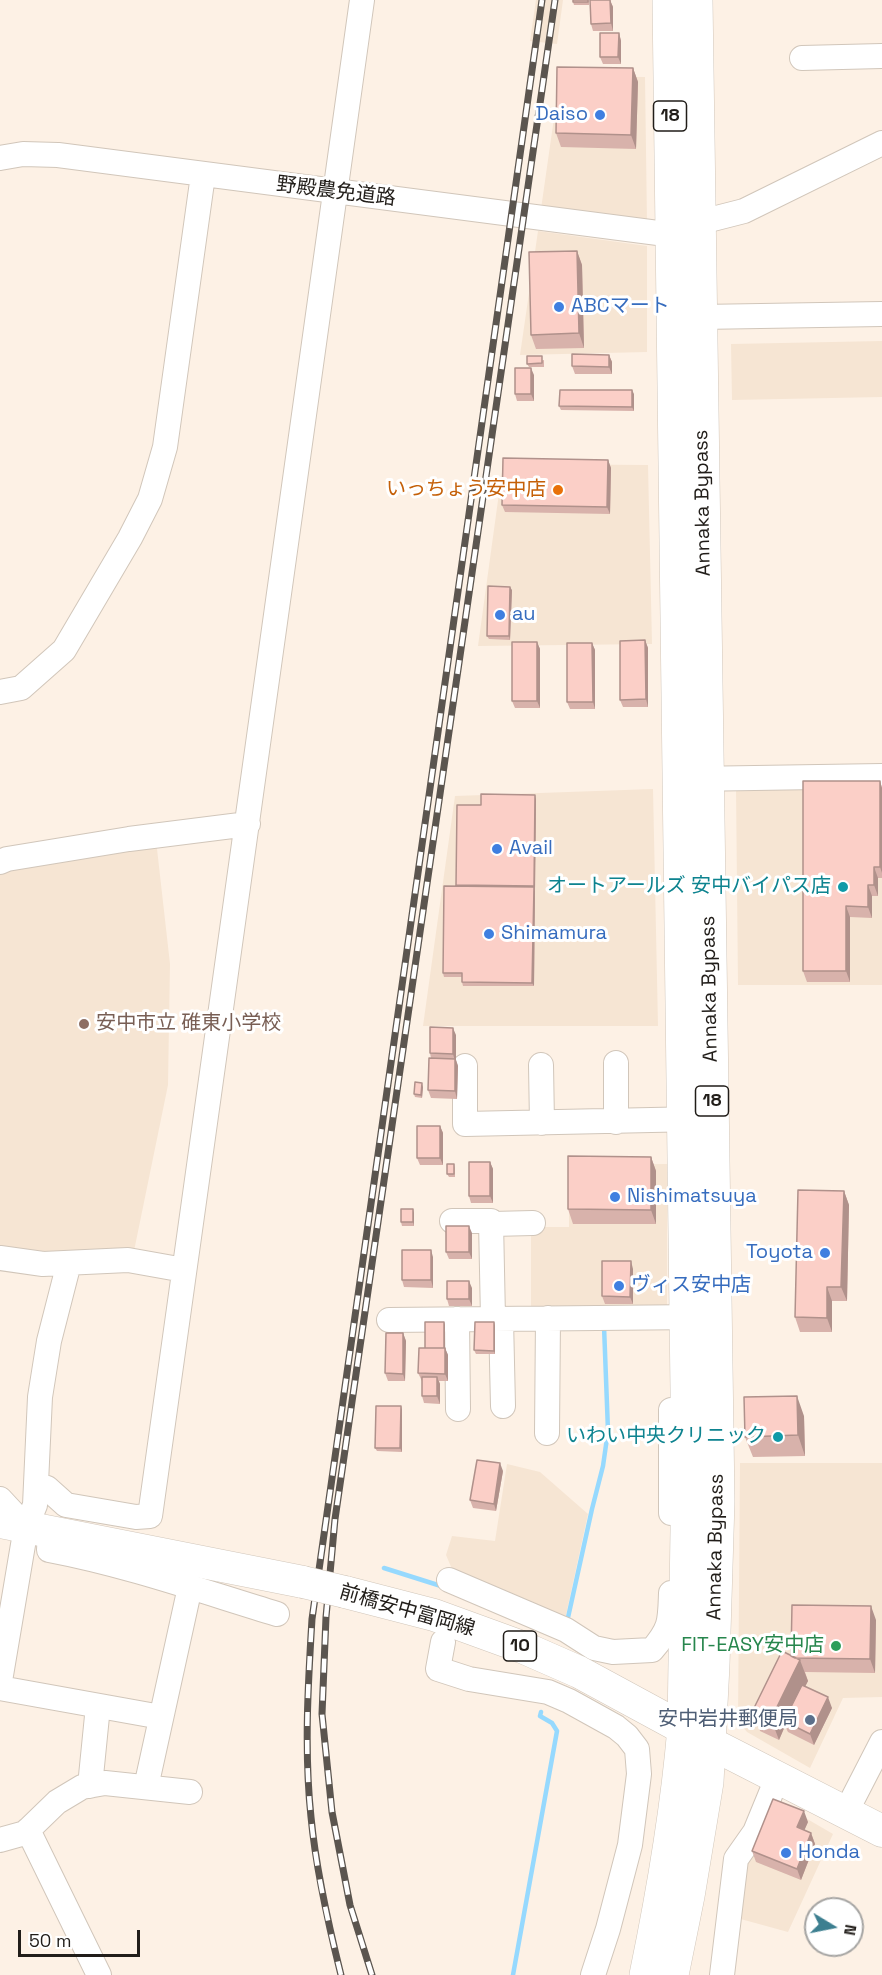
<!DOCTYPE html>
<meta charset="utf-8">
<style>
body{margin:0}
#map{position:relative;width:882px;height:1975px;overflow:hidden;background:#fdf1e5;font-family:"Space Grotesk",sans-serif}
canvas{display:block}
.north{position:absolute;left:804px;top:1897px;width:60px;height:60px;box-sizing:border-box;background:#fff;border:2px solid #a6a5a3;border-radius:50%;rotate:100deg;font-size:16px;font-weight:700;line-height:24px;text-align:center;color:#211d19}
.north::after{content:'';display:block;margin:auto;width:21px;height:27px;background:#3d7f90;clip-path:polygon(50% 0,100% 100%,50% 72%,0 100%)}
.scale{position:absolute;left:18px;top:1930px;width:122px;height:27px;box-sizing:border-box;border:3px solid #211d19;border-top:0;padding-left:8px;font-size:18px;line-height:21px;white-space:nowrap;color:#211d19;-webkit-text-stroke:4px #fff;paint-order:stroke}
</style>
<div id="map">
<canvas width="882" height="1975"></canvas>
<div class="north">N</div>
<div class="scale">50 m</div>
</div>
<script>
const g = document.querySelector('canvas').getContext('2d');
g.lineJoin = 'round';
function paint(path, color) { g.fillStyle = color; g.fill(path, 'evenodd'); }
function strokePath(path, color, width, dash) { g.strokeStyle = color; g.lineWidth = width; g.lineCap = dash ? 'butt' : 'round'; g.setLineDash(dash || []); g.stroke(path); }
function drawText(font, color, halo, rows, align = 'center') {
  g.font = font + ' "Space Grotesk","Noto Sans JP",sans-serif'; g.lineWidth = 6; g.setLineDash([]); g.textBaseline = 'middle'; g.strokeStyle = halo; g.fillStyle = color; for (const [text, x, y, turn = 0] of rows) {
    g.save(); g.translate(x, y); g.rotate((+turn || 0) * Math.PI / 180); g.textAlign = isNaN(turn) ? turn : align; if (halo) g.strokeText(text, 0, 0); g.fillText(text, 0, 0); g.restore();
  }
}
paint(new Path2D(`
 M 536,0 L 563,0 L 557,44 L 530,41 Z
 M 560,76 L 645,77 L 647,223 L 541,209 Z
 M 538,231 L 647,246 L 647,352 L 520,355 Z
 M 882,341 L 882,397 L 732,400 L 731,344 Z
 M 503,464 L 648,465 L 652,644 L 478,646 Z
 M 882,785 L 882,985 L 738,985 L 736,787 Z
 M 653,789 L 658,1026 L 423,1026 L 455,796 Z
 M 156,840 L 170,964 L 168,1085 L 134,1251 L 55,1256 L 0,1250 L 0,868 Z
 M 667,1164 L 667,1310 L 531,1310 L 531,1227 L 569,1227 L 569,1165 Z
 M 740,1463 L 882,1463 L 882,1697 L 843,1698 L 810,1768 L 747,1732 L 738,1721 Z
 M 507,1464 L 540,1472 L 588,1514 L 564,1624 L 455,1576 L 446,1555 L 452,1536 L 495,1541 Z
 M 778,1802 L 833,1834 L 788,1932 L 737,1918 L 745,1866 Z`), '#f6e5d3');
strokePath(new Path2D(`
 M 384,1568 L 441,1586
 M 567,1622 L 592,1509 L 603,1466 L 608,1431 L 604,1326
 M 513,1975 L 557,1731 L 552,1723 L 540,1716 L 541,1712`), '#96d9fe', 4.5);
const minor = new Path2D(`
 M 802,58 L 882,56
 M 0,158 L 23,154 L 58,155 L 658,233 L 744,211 L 882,143
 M 700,317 L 882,314
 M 0,692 L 21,688 L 64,650 L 130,538 L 150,499 L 165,447 L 203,175
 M 691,779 L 882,776
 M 0,862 L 7,859 L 129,839 L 248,824
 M 616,1063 L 616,1122
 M 541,1065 L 542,1123
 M 465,1066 L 465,1124 L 698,1119
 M 452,1221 L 491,1221 L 493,1319
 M 492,1224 L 533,1223
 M 0,1258 L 43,1264 L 128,1260 L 184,1270
 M 457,1319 L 458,1409
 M 501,1319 L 503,1406
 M 389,1320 L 701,1317
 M 671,1410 L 671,1513
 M 547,1433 L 548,1318
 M 36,1484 L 47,1488 L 66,1505 L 136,1517 L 150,1516 L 362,0
 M 0,1499 L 26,1527
 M 50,1533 L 49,1550 C 128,1565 201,1591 277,1614
 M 449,1580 L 566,1630 L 594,1648 L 613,1652 L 652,1650 C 671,1628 670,1621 671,1593
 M 443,1642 L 438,1669 L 469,1679 L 548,1692 L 569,1701 L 616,1727 L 627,1736 L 637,1749 L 639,1774 L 630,1845 L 608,1929 L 593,1975
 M 0,1681 L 26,1527 L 35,1505 L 40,1397 L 49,1341 L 69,1263
 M 0,1688 L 161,1717
 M 90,1786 L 98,1706
 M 146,1787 L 190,1587
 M 846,1812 L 882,1742
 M 28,1830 L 99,1975
 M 0,1840 L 25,1833 L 57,1802 L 82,1787 L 105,1783 L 190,1792
 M 722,1975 L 736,1859 L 755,1832 L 778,1776`);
const major = new Path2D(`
 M 0,1522 L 303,1582
 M 345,1592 L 434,1615 L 522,1647 L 579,1672 L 710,1743 L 882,1831`);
const highway = new Path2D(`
 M 646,1975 C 663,1893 677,1811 684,1728 L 688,1465 L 669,0
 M 672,1975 L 688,1896 L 707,1782 L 713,1665 L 718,1501 L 696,0`);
strokePath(minor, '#d1c6ba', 26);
strokePath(major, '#d1c6ba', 33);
strokePath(highway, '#d1c6ba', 34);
strokePath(minor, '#fff', 24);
strokePath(major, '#fff', 32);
strokePath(highway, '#fff', 33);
const rail = new Path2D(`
 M 341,1975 C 328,1923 316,1870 311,1817 C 304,1751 308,1684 312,1619 L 542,0
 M 372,1975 L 350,1905 L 332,1812 L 322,1714 L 326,1617 L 335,1519 L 555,0`);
strokePath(rail, '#5b554f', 7);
strokePath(rail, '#fff', 4.5, [14]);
const majorBridge = new Path2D(`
 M 303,1582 L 345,1592`);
strokePath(majorBridge, '#d1c6ba', 33, []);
strokePath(majorBridge, '#fff', 32);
paint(new Path2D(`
 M 589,0 L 589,5 L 574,5 L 573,2 Z
 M 610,0 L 613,7 L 613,31 L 593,31 L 591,24 Z
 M 619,33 L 621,41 L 621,64 L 603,64 L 600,57 Z
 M 633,68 L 638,82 L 636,149 L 561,147 L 556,133 Z
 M 577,251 L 582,265 L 584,348 L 536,349 L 531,335 Z
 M 609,355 L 612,362 L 612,374 L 575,374 L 572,366 Z
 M 544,360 L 544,367 L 529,367 L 527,364 Z
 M 534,375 L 534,401 L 517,401 L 515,394 Z
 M 634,394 L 634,411 L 561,410 L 559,406 Z
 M 608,460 L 611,468 L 610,514 L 505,512 L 502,505 Z
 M 512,590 L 510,640 L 489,639 L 487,636 Z
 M 645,640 L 648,648 L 648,707 L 623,707 L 620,700 Z
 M 537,642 L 540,649 L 540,708 L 515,708 L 512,701 Z
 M 592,643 L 595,650 L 595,709 L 570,709 L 567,702 Z
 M 880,781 L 882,788 L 882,878 L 878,878 L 878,896 L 872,896 L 872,918 L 850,917 L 850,982 L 807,982 L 803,971 Z
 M 536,799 L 534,986 L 463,986 L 462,982 L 462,977 L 444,977 L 443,973 L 456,885 L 481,805 Z
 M 456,1035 L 456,1060 L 458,1066 L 457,1099 L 431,1098 L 428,1090 L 431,1058 L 430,1053 Z
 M 423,1087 L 422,1098 L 415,1097 L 414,1094 Z
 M 440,1126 L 443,1133 L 443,1165 L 420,1165 L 417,1158 Z
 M 651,1157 L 656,1171 L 656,1224 L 573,1224 L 568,1209 Z
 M 490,1162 L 493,1169 L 493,1203 L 471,1203 L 469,1196 Z
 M 454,1164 L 455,1168 L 455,1177 L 449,1177 L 447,1174 Z
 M 844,1191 L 849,1205 L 847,1301 L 832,1301 L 832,1332 L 800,1332 L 795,1317 Z
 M 414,1213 L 414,1226 L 402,1226 L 401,1222 Z
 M 472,1233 L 472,1259 L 449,1259 L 446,1252 Z
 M 433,1257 L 433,1288 L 404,1287 L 402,1280 Z
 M 633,1269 L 633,1304 L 605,1304 L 602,1296 Z
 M 472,1288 L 472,1306 L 449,1306 L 447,1299 Z
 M 444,1322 L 445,1325 L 445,1348 L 448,1355 L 448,1381 L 439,1381 L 440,1384 L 440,1404 L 424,1403 L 422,1396 L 422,1381 L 418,1373 L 425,1348 Z
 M 494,1322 L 495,1326 L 495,1354 L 476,1354 L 474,1350 Z
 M 403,1333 L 406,1341 L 405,1381 L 388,1381 L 385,1373 Z
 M 401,1406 L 402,1410 L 402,1452 L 377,1451 L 375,1448 Z
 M 804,1416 L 805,1456 L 753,1457 L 745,1437 Z
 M 503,1471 L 496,1511 L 473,1508 L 470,1500 Z
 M 876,1620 L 875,1673 L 805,1672 L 808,1681 L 805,1686 L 832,1708 L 814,1745 L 788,1732 L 785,1726 L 779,1740 L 760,1731 L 753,1710 L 791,1656 Z
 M 808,1822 L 804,1830 L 811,1833 L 815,1844 L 801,1880 L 756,1862 L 752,1851 Z`), '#d8b2ab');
paint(new Path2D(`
 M 610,0 L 613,7 L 613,31 L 611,23 Z
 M 619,33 L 621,41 L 621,64 L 618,57 Z
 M 633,68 L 638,82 L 636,149 L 631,135 Z
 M 577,251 L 582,265 L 584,348 L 579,333 Z
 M 609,355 L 612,362 L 612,374 L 609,367 Z
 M 531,368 L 534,375 L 534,401 L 531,394 Z
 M 632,390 L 634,394 L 634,411 L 632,407 Z
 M 608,460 L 611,468 L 610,514 L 607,507 Z
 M 510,587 L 512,590 L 510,640 L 509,636 Z
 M 645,640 L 648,648 L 648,707 L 646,699 Z
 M 537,642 L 540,649 L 540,708 L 537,701 Z
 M 592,643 L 595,650 L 595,709 L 593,702 Z
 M 880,781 L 882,788 L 882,873 L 880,867 Z
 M 535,795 L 536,799 L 535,890 L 534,886 Z
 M 874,867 L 878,878 L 878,896 L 874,885 Z
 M 868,885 L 872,896 L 872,918 L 868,907 Z
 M 534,887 L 535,891 L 534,986 L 532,983 Z
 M 846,906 L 850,917 L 850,982 L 846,971 Z
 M 453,1028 L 456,1035 L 456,1060 L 458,1066 L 457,1099 L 455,1091 L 455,1061 L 453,1054 Z
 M 422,1083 L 423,1087 L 422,1098 L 421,1095 Z
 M 440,1126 L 443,1133 L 443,1165 L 440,1158 Z
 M 651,1157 L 656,1171 L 656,1224 L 651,1210 Z
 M 490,1162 L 493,1169 L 493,1203 L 490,1196 Z
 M 844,1191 L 849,1205 L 847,1301 L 841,1287 Z
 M 413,1209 L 414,1213 L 414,1226 L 413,1222 Z
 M 469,1226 L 472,1233 L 472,1259 L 469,1252 Z
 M 431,1250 L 433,1257 L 433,1288 L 431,1280 Z
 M 631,1261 L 633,1269 L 633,1304 L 630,1297 Z
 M 469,1281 L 472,1288 L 472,1306 L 469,1299 Z
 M 827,1287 L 832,1301 L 832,1332 L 827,1318 Z
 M 444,1322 L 445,1325 L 445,1348 L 448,1355 L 448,1381 L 445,1374 L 444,1350 Z
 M 494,1322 L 495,1326 L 495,1354 L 494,1351 Z
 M 403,1333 L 406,1341 L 405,1381 L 403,1374 Z
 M 437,1377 L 440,1384 L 440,1404 L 437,1396 Z
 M 797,1396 L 804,1416 L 805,1456 L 798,1435 Z
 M 401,1406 L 402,1410 L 402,1452 L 400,1448 Z
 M 500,1463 L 503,1471 L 496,1511 L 494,1504 Z
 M 871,1606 L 876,1620 L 875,1673 L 870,1659 Z
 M 800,1660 L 808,1681 L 787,1723 L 784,1721 L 785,1726 L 779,1740 L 771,1719 Z
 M 828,1697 L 832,1708 L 814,1745 L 810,1734 Z
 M 804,1811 L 808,1822 L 801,1838 L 797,1827 Z
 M 811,1833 L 815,1844 L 801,1880 L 797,1869 Z`), '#b0918b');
const building = new Path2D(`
 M 573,0 L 588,0 L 588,2 L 573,2 Z
 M 590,0 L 610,0 L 611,23 L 591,24 Z
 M 600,33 L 619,33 L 618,57 L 600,57 Z
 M 557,67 L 633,68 L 631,135 L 556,133 Z
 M 577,251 L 579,333 L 531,335 L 529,252 Z
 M 572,354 L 609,355 L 609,367 L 572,366 Z
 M 527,356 L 542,356 L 542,363 L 527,364 Z
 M 515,368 L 531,368 L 531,394 L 515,394 Z
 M 560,390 L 632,390 L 632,407 L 559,406 Z
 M 503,458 L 608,460 L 607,507 L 502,505 Z
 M 488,586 L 510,587 L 509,636 L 487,636 Z
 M 645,640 L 646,699 L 620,700 L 620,641 Z
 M 512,642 L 537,642 L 537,701 L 512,701 Z
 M 567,643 L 592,643 L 593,702 L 567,702 Z
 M 803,781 L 880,781 L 880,867 L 874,867 L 874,885 L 868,885 L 868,907 L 846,906 L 846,971 L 803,971 Z
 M 481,794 L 535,795 L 534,886 L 456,885 L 457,805 L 481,805 Z
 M 444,886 L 534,887 L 532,983 L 462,982 L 462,973 L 443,973 Z
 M 430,1027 L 453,1028 L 453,1054 L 430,1053 Z
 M 429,1058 L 455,1059 L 455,1091 L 428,1090 Z
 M 415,1082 L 422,1083 L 421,1095 L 414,1094 Z
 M 417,1126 L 440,1126 L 440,1158 L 417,1158 Z
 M 568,1156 L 651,1157 L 651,1210 L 568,1209 Z
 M 469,1162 L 490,1162 L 490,1196 L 469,1196 Z
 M 447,1164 L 454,1164 L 454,1174 L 447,1174 Z
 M 798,1190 L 844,1191 L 841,1287 L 827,1287 L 827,1318 L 795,1317 Z
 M 401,1209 L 413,1209 L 413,1222 L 401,1222 Z
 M 446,1226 L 469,1226 L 469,1252 L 446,1252 Z
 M 402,1250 L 431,1250 L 431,1280 L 402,1280 Z
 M 602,1261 L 631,1261 L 630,1297 L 602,1296 Z
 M 447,1281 L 469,1281 L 469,1299 L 447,1299 Z
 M 425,1322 L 444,1322 L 444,1348 L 425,1348 Z
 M 475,1322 L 494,1322 L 494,1351 L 474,1350 Z
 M 386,1333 L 403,1333 L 403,1374 L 385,1373 Z
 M 419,1348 L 445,1348 L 445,1374 L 418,1373 Z
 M 422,1377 L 437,1377 L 437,1396 L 422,1396 Z
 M 797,1396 L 798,1435 L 745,1437 L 744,1397 Z
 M 376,1406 L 401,1406 L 400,1448 L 375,1448 Z
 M 477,1460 L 500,1463 L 494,1504 L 470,1500 Z
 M 792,1605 L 871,1606 L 870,1659 L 795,1658 L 791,1656 Z
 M 782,1651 L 800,1660 L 771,1719 L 753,1710 Z
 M 802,1685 L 828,1697 L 810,1734 L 784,1721 Z
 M 773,1799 L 804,1811 L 797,1827 L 811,1833 L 797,1869 L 752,1851 Z`);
paint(building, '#fbcfc7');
strokePath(building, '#b0918b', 1.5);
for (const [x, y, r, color] of [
 [600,115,6,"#3f7fe0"],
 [559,307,6,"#3f7fe0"],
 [558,490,6,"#e8710a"],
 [500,615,6,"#3f7fe0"],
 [497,849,6,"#3f7fe0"],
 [843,887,6,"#0f9aa8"],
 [489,934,6,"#3f7fe0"],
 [84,1024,6,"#8d6e63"],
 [615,1197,6,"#3f7fe0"],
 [825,1253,6,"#3f7fe0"],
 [619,1286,6,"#3f7fe0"],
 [778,1437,6,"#0f9aa8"],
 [836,1646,6,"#2e9e5b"],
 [810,1720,6,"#5c6f8a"],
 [786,1853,6,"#3f7fe0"]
]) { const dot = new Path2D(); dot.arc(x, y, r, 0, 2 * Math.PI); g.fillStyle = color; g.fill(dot); strokePath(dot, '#fff', 2); }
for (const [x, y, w] of [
 [670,116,33],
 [712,1101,33],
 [520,1646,33]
]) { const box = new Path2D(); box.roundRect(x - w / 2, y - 15, w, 30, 4.5); g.fillStyle = '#fff'; g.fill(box); strokePath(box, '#211d19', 1.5); }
drawText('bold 18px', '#211d19', null, [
 ["18",670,116],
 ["18",712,1101],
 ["10",520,1646]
]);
drawText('20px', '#366cbe', '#fff', [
 ["Daiso",588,115,"right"],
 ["ABCマート",571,307],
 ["au",512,615],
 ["Avail",509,849],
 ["Shimamura",501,934],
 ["Nishimatsuya",627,1197],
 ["Toyota",813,1253,"right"],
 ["ヴィス安中店",631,1286],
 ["Honda",798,1853]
], 'left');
drawText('20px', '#211d19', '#fff', [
 ["野殿農免道路",336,192,7],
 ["Annaka Bypass",703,503,-91],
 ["Annaka Bypass",710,989,-91],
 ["Annaka Bypass",716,1547,-89],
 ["前橋安中富岡線",407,1611,16]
]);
drawText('20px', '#c56008', '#fff', [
 ["いっちょう安中店",546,490]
], 'right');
drawText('20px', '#0d838f', '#fff', [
 ["オートアールズ 安中バイパス店",831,887],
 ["いわい中央クリニック",766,1437]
], 'right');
drawText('20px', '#785e54', '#fff', [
 ["安中市立 碓東小学校",96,1024]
], 'left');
drawText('20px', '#27864d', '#fff', [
 ["FIT-EASY安中店",824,1646]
], 'right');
drawText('20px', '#4e5e75', '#fff', [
 ["安中岩井郵便局",798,1720]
], 'right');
</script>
